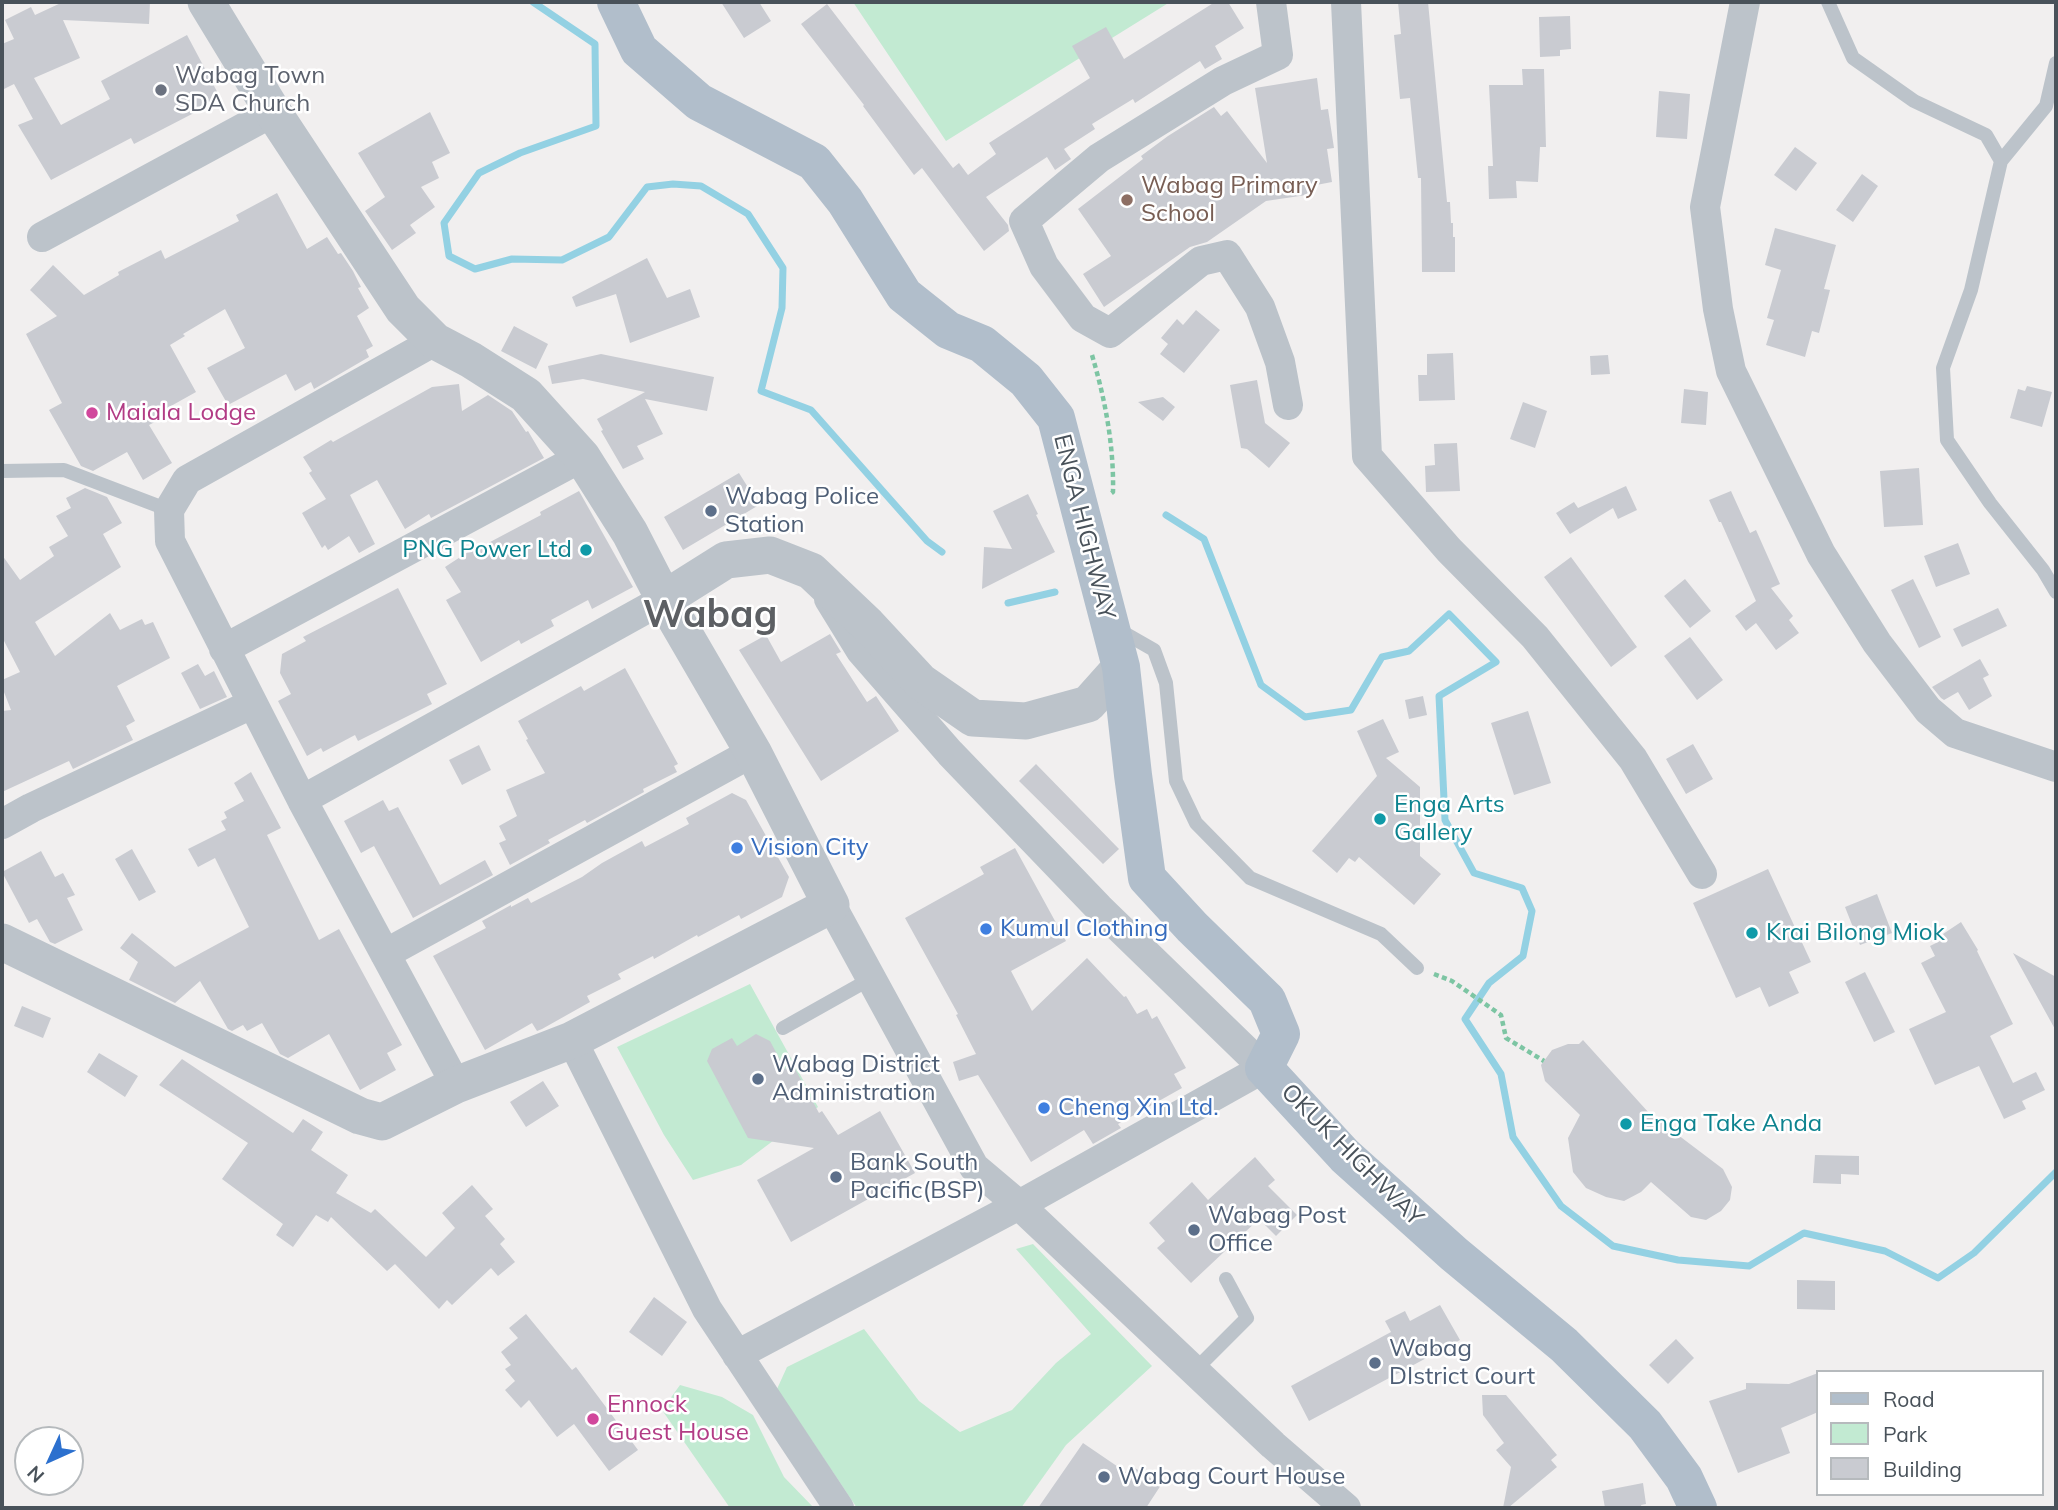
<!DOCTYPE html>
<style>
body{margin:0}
#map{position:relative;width:2058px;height:1510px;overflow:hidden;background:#f1efef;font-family:Mulish,sans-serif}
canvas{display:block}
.frame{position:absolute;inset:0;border:4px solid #49525a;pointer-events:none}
.legend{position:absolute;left:1816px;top:1370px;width:228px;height:126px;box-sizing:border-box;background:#fff;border:2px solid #b6babd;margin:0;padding:9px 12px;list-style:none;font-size:21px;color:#49525a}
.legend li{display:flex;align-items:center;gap:14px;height:35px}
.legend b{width:35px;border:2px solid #b6babd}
.north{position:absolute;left:14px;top:1426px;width:70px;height:70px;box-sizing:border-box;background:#fff;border:2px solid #b6babd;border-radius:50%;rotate:225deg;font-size:19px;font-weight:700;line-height:28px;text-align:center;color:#49525a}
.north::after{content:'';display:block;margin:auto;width:24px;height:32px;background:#2c70ce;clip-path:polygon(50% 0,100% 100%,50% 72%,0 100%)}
</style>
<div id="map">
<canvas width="2058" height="1510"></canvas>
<div class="frame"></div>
<ul class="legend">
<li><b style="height:9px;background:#b1becb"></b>Road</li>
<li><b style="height:19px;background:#c2ead2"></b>Park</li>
<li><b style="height:19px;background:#c9cbd1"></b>Building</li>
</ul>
<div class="north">N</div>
</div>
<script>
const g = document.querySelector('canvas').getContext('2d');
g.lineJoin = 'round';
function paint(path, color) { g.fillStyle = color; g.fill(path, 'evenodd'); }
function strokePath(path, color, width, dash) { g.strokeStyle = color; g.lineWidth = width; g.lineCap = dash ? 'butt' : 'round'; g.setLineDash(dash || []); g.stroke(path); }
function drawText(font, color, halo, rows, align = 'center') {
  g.font = font + ' Mulish,sans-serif'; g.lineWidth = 5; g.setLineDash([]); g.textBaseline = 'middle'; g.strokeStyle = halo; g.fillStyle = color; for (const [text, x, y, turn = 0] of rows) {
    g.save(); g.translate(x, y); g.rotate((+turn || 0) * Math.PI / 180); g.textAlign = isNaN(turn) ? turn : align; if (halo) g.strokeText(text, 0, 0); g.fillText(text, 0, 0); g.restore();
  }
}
paint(new Path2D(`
 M 853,2 L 1170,2 L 946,141 Z
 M 750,984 L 818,1107 L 741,1165 L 693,1180 L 664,1135 L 617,1047 Z
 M 1033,1244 L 1152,1366 L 1066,1445 L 1021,1508 L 857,1508 L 777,1389 L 787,1367 L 864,1329 L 919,1401 L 960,1432 L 1012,1410 L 1056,1363 L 1091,1334 L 1016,1249 Z
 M 680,1385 L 722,1397 L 753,1415 L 784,1477 L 814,1508 L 730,1508 L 662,1410 Z`), '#c2ead2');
strokePath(new Path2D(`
 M 533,2 L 595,44 L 596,126 L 520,153 L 479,173 L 444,223 L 449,256 L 475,269 L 512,259 L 562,260 L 609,237 L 647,187 L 673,184 L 701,186 L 748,214 L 783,268 L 782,308 L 761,391 L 811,410 L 927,541 L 942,552
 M 1166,515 L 1204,539 L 1261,685 L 1305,717 L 1351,710 L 1382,657 L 1409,651 L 1449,614 L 1496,662 L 1439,696 L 1445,820 L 1474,873 L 1522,888 L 1532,911 L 1523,956 L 1489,983 L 1465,1019 L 1501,1074 L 1513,1137 L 1561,1206 L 1613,1246 L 1678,1260 L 1749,1266 L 1804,1233 L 1885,1251 L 1938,1278 L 1974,1253 L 2056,1172
 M 1008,603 L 1055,592`), '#93d1e3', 7);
paint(new Path2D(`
 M 63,2 L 150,2 L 149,24 L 63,20 L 80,58 L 34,78 L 61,125 L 110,99 L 101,81 L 187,35 L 221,99 L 134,144 L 131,138 L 51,180 L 18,125 L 33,119 L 14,84 L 2,90 L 2,44 L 14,39 L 5,20 L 31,7 L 35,15 Z
 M 721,2 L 759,2 L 771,21 L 744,38 Z
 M 1215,2 L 1228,2 L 1244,28 L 1215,46 L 1222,59 L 1205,69 L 1200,61 L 1135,103 L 1133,99 L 1092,124 L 1095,129 L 1064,149 L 1071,159 L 1055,170 L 1047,157 L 986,197 L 1008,225 L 1009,231 L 984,251 L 922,168 L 914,175 L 863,106 L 864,105 L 801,24 L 827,4 L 953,168 L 959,163 L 968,175 L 996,154 L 989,143 L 1090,78 L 1072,46 L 1106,27 L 1124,59 Z
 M 1398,2 L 1428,2 L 1447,202 L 1450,202 L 1451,223 L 1453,223 L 1453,237 L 1455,237 L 1455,272 L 1422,272 L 1421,178 L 1418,178 L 1410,98 L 1400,99 L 1394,35 L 1401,34 Z
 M 1570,16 L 1571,49 L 1560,50 L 1560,56 L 1540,57 L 1539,17 Z
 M 1522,69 L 1544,69 L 1546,147 L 1540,147 L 1538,182 L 1516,181 L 1517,198 L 1489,199 L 1488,166 L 1493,166 L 1489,85 L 1523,85 Z
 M 1317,78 L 1321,110 L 1328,109 L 1334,148 L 1327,149 L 1332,182 L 1311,186 L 1313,194 L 1266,201 L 1207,242 L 1190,247 L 1104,307 L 1083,274 L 1111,256 L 1078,209 L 1143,159 L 1141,156 L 1168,136 L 1214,107 L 1221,116 L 1227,111 L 1267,163 L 1255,88 Z
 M 1659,91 L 1690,94 L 1687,139 L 1656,137 Z
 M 430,112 L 450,153 L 432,162 L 439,178 L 421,187 L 435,207 L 410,225 L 416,233 L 392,250 L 365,211 L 385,197 L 358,153 Z
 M 1795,147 L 1817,163 L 1796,191 L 1774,175 Z
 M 1862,174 L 1878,186 L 1853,222 L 1836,210 Z
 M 277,193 L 307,249 L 327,237 L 338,254 L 341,253 L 353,271 L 361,287 L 358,288 L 369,308 L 357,316 L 373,346 L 366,350 L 369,357 L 314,389 L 311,382 L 295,391 L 286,374 L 228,405 L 207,368 L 245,348 L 225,309 L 183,334 L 185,336 L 170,345 L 196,392 L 171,406 L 174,412 L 149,425 L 172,463 L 143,480 L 127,452 L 93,471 L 81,466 L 49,410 L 62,403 L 26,334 L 57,316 L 30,290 L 53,265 L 84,295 L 119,275 L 118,272 L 161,250 L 165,259 L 239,221 L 236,215 Z
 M 1775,228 L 1836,245 L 1824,289 L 1830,290 L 1819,333 L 1812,331 L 1805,357 L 1766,345 L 1774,320 L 1767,318 L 1781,270 L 1765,265 Z
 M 647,258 L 667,298 L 690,289 L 700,317 L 630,343 L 616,294 L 576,307 L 572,297 Z
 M 1196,310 L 1220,330 L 1184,373 L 1160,354 L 1168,344 L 1161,338 L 1177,319 L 1183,325 Z
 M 514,326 L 548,344 L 536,369 L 501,351 Z
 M 1453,353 L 1455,400 L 1419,401 L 1418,375 L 1427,375 L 1427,354 Z
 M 601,354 L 714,377 L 707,411 L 645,399 L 663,434 L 637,446 L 644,459 L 623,469 L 601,431 L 603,430 L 597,419 L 645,392 L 583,379 L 552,384 L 548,366 Z
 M 1608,355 L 1610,374 L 1591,375 L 1590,356 Z
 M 1257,380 L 1265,423 L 1290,443 L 1269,468 L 1247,449 L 1241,448 L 1230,385 Z
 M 459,384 L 462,411 L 488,395 L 512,411 L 526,432 L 528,431 L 544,458 L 431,518 L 429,514 L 405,529 L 377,480 L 350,495 L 375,544 L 359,553 L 349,536 L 328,550 L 325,545 L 322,548 L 302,513 L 326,499 L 309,473 L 312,471 L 303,457 L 331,440 L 333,442 L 432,387 Z
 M 2027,386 L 2052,392 L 2042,427 L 2010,418 L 2018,389 L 2025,391 Z
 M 1684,389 L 1708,392 L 1706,425 L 1681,423 Z
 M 1163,397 L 1175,407 L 1163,421 L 1138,402 Z
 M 1523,402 L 1547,411 L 1535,448 L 1510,439 Z
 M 1457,443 L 1460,491 L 1426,492 L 1425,466 L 1435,465 L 1434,444 Z
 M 1919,468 L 1923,525 L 1884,527 L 1880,471 Z
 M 739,473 L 759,505 L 683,550 L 664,517 Z
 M 1626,486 L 1637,510 L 1618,519 L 1613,508 L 1570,534 L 1556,513 L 1574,502 L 1578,508 Z
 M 85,488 L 107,497 L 122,523 L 103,534 L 121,567 L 35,622 L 55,656 L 110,613 L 120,630 L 142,619 L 145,625 L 153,622 L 170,658 L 117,686 L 135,721 L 126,726 L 133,740 L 73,769 L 69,761 L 2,792 L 2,711 L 11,710 L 2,687 L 2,680 L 20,672 L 2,637 L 2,555 L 20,580 L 54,556 L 49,547 L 68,536 L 56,516 L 71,508 L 66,498 Z
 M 579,491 L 633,587 L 592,609 L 588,600 L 551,620 L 554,626 L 521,644 L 519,640 L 481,662 L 446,600 L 461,592 L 445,567 L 474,548 L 475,550 L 541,515 L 540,512 Z
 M 1731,491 L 1750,533 L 1756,530 L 1780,584 L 1771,588 L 1793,616 L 1789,620 L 1799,633 L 1776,650 L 1756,623 L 1746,631 L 1735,616 L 1756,601 L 1721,522 L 1719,522 L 1709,500 Z
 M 1028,494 L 1038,514 L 1036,515 L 1055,552 L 982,589 L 984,547 L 1012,549 L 993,511 Z
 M 1958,543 L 1970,574 L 1936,587 L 1924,556 Z
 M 1571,557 L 1637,647 L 1611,667 L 1544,577 Z
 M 1685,579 L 1711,611 L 1690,628 L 1664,596 Z
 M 1913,579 L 1941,637 L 1919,648 L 1891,590 Z
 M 398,588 L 447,684 L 427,694 L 432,704 L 358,741 L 355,735 L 323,752 L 321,748 L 307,756 L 278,701 L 291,694 L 280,673 L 282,654 L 306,641 L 303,637 Z
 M 1998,608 L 2007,626 L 1962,647 L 1953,629 Z
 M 830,634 L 841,652 L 836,654 L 867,702 L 876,696 L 899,731 L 821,781 L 739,650 L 766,635 L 781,662 Z
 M 1690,637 L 1723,680 L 1697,700 L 1664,656 Z
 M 1980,659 L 1989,675 L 1983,678 L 1992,696 L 1969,710 L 1958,692 L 1944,700 L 1941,698 L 1932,687 Z
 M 198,664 L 205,676 L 214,671 L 227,697 L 200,709 L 181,673 Z
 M 625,668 L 678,764 L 674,766 L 677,772 L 643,789 L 644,792 L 587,823 L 585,820 L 548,840 L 550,843 L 510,865 L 499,843 L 506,840 L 499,826 L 517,816 L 506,790 L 545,773 L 526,740 L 528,739 L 518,721 L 581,686 L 584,691 Z
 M 1423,696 L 1427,715 L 1409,719 L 1405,700 Z
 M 1528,711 L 1551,783 L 1514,795 L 1491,723 Z
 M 1383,719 L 1399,752 L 1386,758 L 1420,787 L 1420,856 L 1441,874 L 1414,905 L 1359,857 L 1355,862 L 1349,858 L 1337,873 L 1312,851 L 1377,776 L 1357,731 Z
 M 1693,744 L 1713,779 L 1686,794 L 1666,759 Z
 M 479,745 L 491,770 L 462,785 L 449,760 Z
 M 1036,764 L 1119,849 L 1103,864 L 1019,781 Z
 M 251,772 L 281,828 L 267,835 L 319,940 L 339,929 L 402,1045 L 387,1053 L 396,1070 L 360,1090 L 329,1034 L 288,1058 L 280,1054 L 262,1023 L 247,1031 L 243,1025 L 232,1031 L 228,1029 L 200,981 L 175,1003 L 129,980 L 138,962 L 120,948 L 132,933 L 175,967 L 249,927 L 215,858 L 198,867 L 188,849 L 226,830 L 221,821 L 227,818 L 224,812 L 244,801 L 234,783 Z
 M 732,793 L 746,800 L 789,877 L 782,897 L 741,919 L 739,915 L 698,937 L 697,935 L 654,959 L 653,956 L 618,974 L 621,979 L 587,996 L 590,1002 L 542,1029 L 537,1031 L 532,1023 L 485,1050 L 433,956 L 486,928 L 482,921 L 511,905 L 511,907 L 528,898 L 531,903 L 582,877 L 602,863 L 642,841 L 645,847 L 689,824 L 686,818 Z
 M 383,800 L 389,811 L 398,807 L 440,885 L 485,860 L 493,875 L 413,918 L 374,846 L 361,853 L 344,821 Z
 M 1015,848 L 1066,941 L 1011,971 L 1032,1011 L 1087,958 L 1124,997 L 1126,996 L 1137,1014 L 1147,1009 L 1152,1019 L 1157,1016 L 1186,1068 L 1174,1074 L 1182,1088 L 1118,1124 L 1121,1128 L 1093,1144 L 1084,1130 L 1031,1162 L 978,1075 L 959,1081 L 953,1062 L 976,1054 L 956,1015 L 958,1014 L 905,918 L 984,874 L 980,867 Z
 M 132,849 L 156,892 L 139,901 L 115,859 Z
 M 41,851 L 55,877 L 63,873 L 75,895 L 67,898 L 83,930 L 55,944 L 50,942 L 37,919 L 29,923 L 2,872 Z
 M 1768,869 L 1811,962 L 1789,972 L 1799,993 L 1769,1007 L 1760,987 L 1736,998 L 1693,903 Z
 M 1877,894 L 1892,933 L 1860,945 L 1845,907 Z
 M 1961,922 L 1978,950 L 1977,951 L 2013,1024 L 1990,1036 L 2013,1083 L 2036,1072 L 2045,1090 L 2022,1101 L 2026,1109 L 2004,1119 L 1979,1066 L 1935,1085 L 1909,1029 L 1946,1012 L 1921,963 L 1935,956 L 1930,946 L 1946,938 L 1943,934 Z
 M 2013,953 L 2056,977 L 2056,1031 Z
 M 1865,972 L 1895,1032 L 1874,1042 L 1845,982 Z
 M 22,1006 L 51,1018 L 43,1038 L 14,1026 Z
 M 756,1034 L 770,1041 L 785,1069 L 793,1065 L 819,1113 L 822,1111 L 838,1135 L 880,1111 L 915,1173 L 791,1242 L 757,1180 L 814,1148 L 748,1138 L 707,1061 L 712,1049 L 732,1038 L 737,1046 Z
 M 1583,1040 L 1649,1113 L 1723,1169 L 1732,1187 L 1730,1200 L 1721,1211 L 1706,1220 L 1691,1217 L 1651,1182 L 1641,1192 L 1624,1201 L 1606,1197 L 1586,1188 L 1573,1172 L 1568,1138 L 1580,1115 L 1545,1081 L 1541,1065 L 1552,1050 L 1568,1044 L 1579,1044 Z
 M 99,1053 L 138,1076 L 125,1097 L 87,1072 Z
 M 182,1059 L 293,1133 L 303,1119 L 323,1132 L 311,1150 L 348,1175 L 336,1193 L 371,1213 L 375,1209 L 426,1257 L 455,1228 L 442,1213 L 472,1185 L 493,1209 L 485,1216 L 505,1239 L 500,1244 L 515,1262 L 498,1276 L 491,1268 L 452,1305 L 447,1300 L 439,1309 L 395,1264 L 387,1271 L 331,1217 L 328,1222 L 316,1215 L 293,1247 L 276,1235 L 283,1224 L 222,1179 L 248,1143 L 159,1085 Z
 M 543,1081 L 559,1106 L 526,1127 L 510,1102 Z
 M 1815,1155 L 1859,1156 L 1859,1175 L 1841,1174 L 1841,1184 L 1813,1183 Z
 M 1255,1157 L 1275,1180 L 1268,1186 L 1297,1215 L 1276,1236 L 1259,1219 L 1191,1283 L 1157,1248 L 1165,1241 L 1149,1223 L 1192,1182 L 1208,1200 Z
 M 1797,1280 L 1835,1281 L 1835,1310 L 1797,1309 Z
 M 654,1297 L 687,1322 L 662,1356 L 629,1332 Z
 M 1440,1305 L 1460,1340 L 1309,1421 L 1291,1386 L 1391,1332 L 1385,1321 L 1405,1311 L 1410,1321 Z
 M 526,1314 L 572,1370 L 576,1367 L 638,1450 L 609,1471 L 574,1424 L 557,1437 L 529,1400 L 521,1408 L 505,1390 L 515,1381 L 505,1369 L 511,1365 L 501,1352 L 518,1338 L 509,1328 Z
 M 1676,1339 L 1694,1358 L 1668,1384 L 1649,1365 Z
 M 1818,1373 L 1818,1412 L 1781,1428 L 1790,1453 L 1738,1473 L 1709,1401 L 1746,1389 L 1746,1383 L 1789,1384 Z
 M 1482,1395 L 1506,1395 L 1557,1455 L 1551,1460 L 1557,1467 L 1508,1508 L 1503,1508 L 1511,1467 L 1496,1450 L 1504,1443 L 1483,1415 Z
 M 1083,1443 L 1130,1475 L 1135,1468 L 1161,1485 L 1146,1508 L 1038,1508 Z
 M 1643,1483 L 1646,1504 L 1641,1505 L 1642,1508 L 1605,1508 L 1602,1491 Z`), '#c9cbd1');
strokePath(new Path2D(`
 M 1092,355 C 1105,399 1114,445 1113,492 L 1109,495
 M 1434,974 L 1452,981 L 1501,1015 L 1506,1038 L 1544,1061`), '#7dc5a3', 4.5, [5, 3.5]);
strokePath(new Path2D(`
 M 1828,2 L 1853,58 L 1914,101 L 1986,135 L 2001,161 L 1971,290 L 1943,368 L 1947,440 L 1990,503 L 2043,570 L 2056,592
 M 2001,161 L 2046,106 L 2056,63
 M 2,471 L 64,470 L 169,510
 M 1119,630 L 1154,650 L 1166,683 L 1176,781 L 1196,823 L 1250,878 L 1381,934 L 1417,968
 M 783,1028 L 872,978
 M 1195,1370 L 1247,1318 L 1226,1279`), '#bcc3ca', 14);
strokePath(new Path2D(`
 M 1271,2 L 1278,55 L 1223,81 L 1099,158 L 1024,221 L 1044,266 L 1083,318 L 1110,333 L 1201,261 L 1227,255 L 1260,307 L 1280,362 L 1288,405
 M 1346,2 L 1367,456 L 1449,550 L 1535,637 L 1633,759 L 1702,874
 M 1745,2 L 1705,207 L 1718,309 L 1731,371 L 1821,554 L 1877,643 L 1928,710 L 1955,733 L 2056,767
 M 42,237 L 273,112
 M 435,341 L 187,480 L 169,510 L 170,541 L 302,800 L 456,1085
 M 224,649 L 582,457
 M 302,800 L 664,599
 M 2,824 L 31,808 L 252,704
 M 831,905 L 974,1167 L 1019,1205 L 1273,1445 L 1346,1508
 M 385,954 L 753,752
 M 572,1040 L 707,1309 L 839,1508
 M 737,1355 L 1019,1205 L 1264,1068 L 1099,908 L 950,753 L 861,651 L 829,599`), '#bcc3ca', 30);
strokePath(new Path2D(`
 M 664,599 L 726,560 L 770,555 L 811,571 L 868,625 L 921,682 L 973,718 L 1026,721 L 1088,704 L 1121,667
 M 2,942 L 360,1116 L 382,1122 L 456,1085 L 572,1040 L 831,905 L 753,752 L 664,599 L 630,533 L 582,457 L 526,395 L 471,360 L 435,341 L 403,309 L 273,112 L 206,2`), '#bcc3ca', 37);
strokePath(new Path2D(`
 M 616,2 L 639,50 L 699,102 L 814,162 L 845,201 L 904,295 L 948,330 L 982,344 L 1026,380 L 1056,418 L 1121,667 L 1133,775 L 1147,878 L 1192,927 L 1267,1000 L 1281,1034 L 1264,1068 L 1345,1156 L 1454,1254 L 1564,1345 L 1645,1425 L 1684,1478 L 1698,1508`), '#b1becb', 38);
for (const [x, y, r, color] of [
 [161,90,7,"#6b7280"],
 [1127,200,7,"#8d6e63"],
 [92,413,7,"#d1479c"],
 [711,511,7,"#5c6f8a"],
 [586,550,7,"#0f9aa8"],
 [1380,819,7,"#0f9aa8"],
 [737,848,7,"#3f7fe0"],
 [986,929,7,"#3f7fe0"],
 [1752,933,7,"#0f9aa8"],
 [758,1079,7,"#5c6f8a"],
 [1044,1108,7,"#3f7fe0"],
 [1626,1124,7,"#0f9aa8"],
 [836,1177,7,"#5c6f8a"],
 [1194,1230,7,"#5c6f8a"],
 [1375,1363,7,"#5c6f8a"],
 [593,1419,7,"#d1479c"],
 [1104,1477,7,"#5c6f8a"]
]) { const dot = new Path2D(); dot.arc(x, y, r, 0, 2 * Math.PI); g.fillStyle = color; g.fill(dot); strokePath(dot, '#fff', 2.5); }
drawText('24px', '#5b616d', '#fff', [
 ["Wabag Town",175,76],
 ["SDA Church",175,104]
], 'left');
drawText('24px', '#785e54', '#fff', [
 ["Wabag Primary",1141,186],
 ["School",1141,214]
], 'left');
drawText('24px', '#b23c85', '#fff', [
 ["Maiala Lodge",106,413],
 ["Ennock",607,1405],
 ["Guest House",607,1433]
], 'left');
drawText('24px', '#4e5e75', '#fff', [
 ["Wabag Police",725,497],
 ["Station",725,525],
 ["Wabag District",772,1065],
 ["Administration",772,1093],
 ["Bank South",850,1163],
 ["Pacific(BSP)",850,1191],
 ["Wabag Post",1208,1216],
 ["Office",1208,1244],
 ["Wabag",1389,1349],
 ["DIstrict Court",1389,1377],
 ["Wabag Court House",1118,1477]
], 'left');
drawText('24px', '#49525a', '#fff', [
 ["ENGA HIGHWAY",1084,527,76],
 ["OKUK HIGHWAY",1352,1155,45]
]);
drawText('24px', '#0d838f', '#fff', [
 ["PNG Power Ltd",572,550,"right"],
 ["Enga Arts",1394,805],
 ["Gallery",1394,833],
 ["Krai Bilong Miok",1766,933],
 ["Enga Take Anda",1640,1124]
], 'left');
drawText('24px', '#366cbe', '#fff', [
 ["Vision City",751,848],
 ["Kumul Clothing",1000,929],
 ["Cheng Xin Ltd.",1058,1108]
], 'left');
drawText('bold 38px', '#5c5f63', '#fff', [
 ["Wabag",710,616]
]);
</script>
